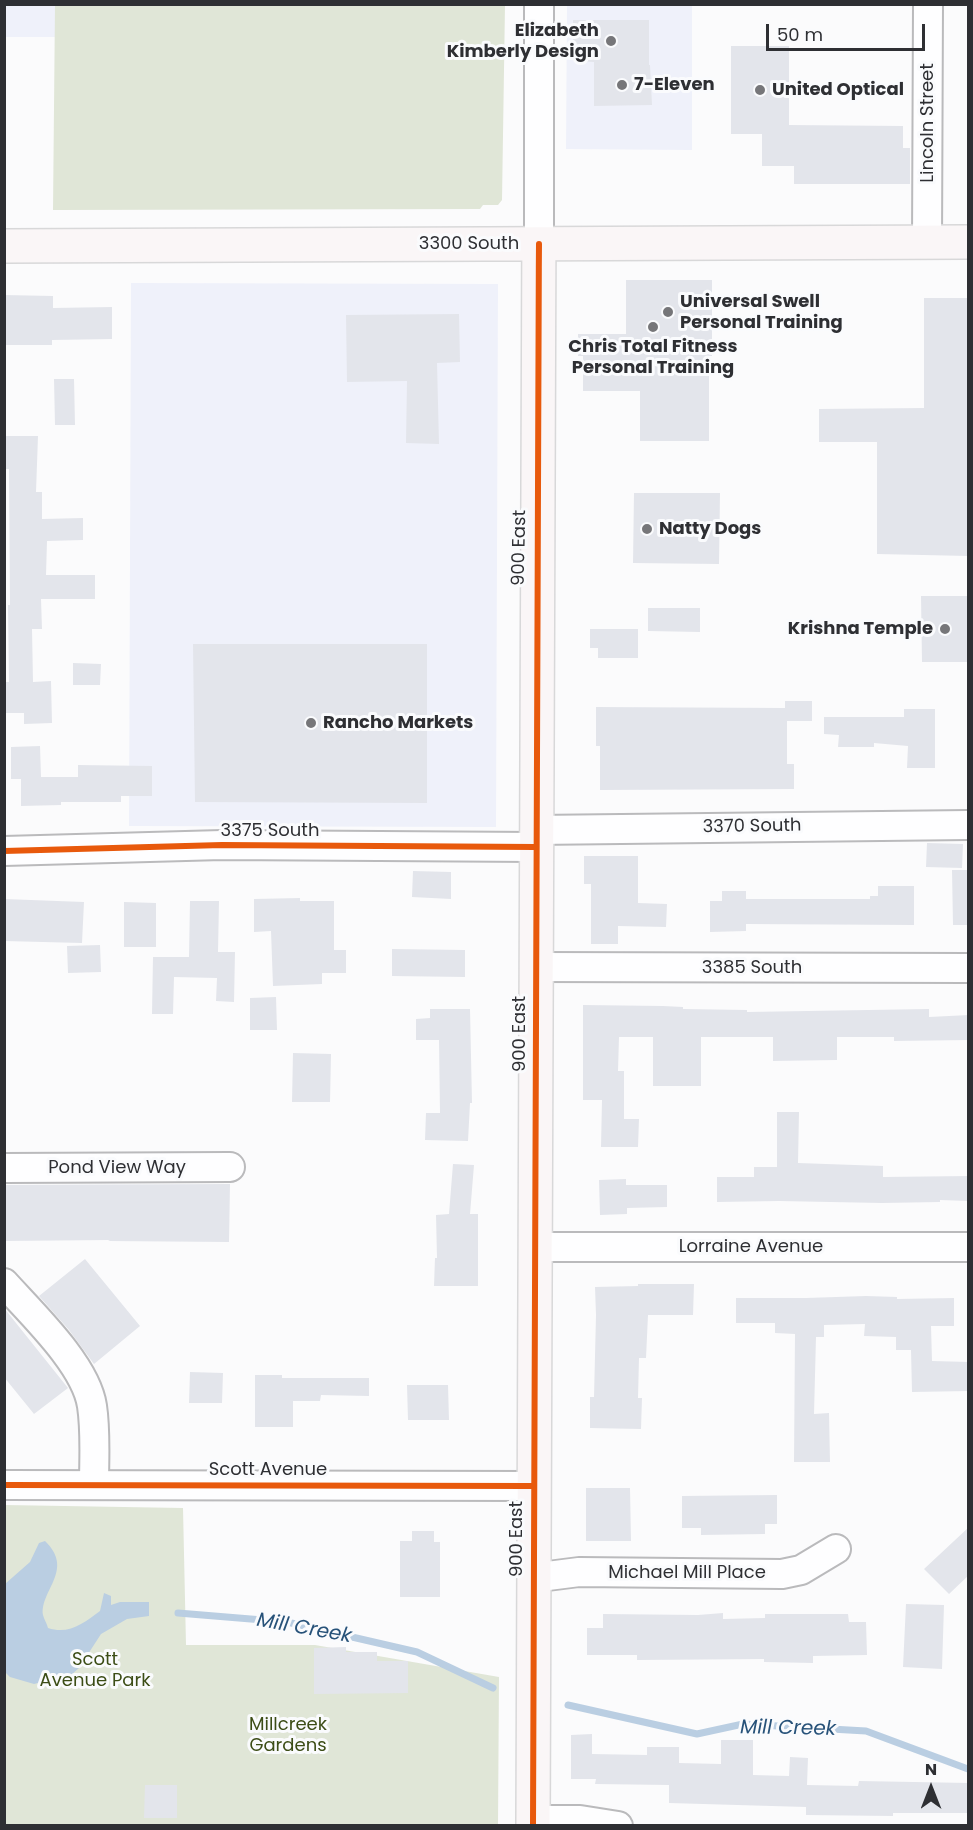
<!DOCTYPE html>
<style>
body{margin:0}
#map{position:relative;width:973px;height:1830px;overflow:hidden;background:#fbfbfc;font-family:Poppins,sans-serif}
canvas{display:block}
.frame{position:absolute;inset:0;border:6px solid #2e2f33;pointer-events:none}
.north{position:absolute;left:901px;top:1758px;width:60px;height:60px;-webkit-text-stroke:4px #fafbfd;paint-order:stroke;rotate:0deg;font-size:16px;font-weight:700;line-height:24px;text-align:center;color:#2e2f33}
.north::after{content:'';display:block;margin:auto;width:21px;height:27px;background:#2e2f33;clip-path:polygon(50% 0,100% 100%,50% 72%,0 100%)}
.scale{position:absolute;left:766px;top:24px;width:159px;height:27px;box-sizing:border-box;border:3px solid #2e2f33;border-top:0;padding-left:8px;font-size:18px;line-height:21px;white-space:nowrap;color:#2e2f33;-webkit-text-stroke:4px #fafbfd;paint-order:stroke}
</style>
<div id="map">
<canvas width="973" height="1830"></canvas>
<div class="frame"></div>
<div class="north">N</div>
<div class="scale">50 m</div>
</div>
<script>
const g = document.querySelector('canvas').getContext('2d');
g.lineJoin = 'round';
function paint(path, color) { g.fillStyle = color; g.fill(path, 'evenodd'); }
function strokePath(path, color, width, dash) { g.strokeStyle = color; g.lineWidth = width; g.lineCap = dash ? 'butt' : 'round'; g.setLineDash(dash || []); g.stroke(path); }
function drawText(font, color, halo, rows, align = 'center') {
  g.font = font + ' Poppins,sans-serif'; g.lineWidth = 6; g.setLineDash([]); g.textBaseline = 'middle'; g.strokeStyle = halo; g.fillStyle = color; for (const [text, x, y, turn = 0] of rows) {
    g.save(); g.translate(x, y); g.rotate((+turn || 0) * Math.PI / 180); g.textAlign = isNaN(turn) ? turn : align; if (halo) g.strokeText(text, 0, 0); g.fillText(text, 0, 0); g.restore();
  }
}
paint(new Path2D(`
 M 4,5 L 55,5 L 55,37 L 5,37 Z
 M 567,5 L 692,5 L 692,150 L 566,149 Z
 M 131,283 L 498,284 L 496,827 L 129,826 Z`), '#eff1fa');
paint(new Path2D(`
 M 55,5 L 505,5 L 502,200 L 498,205 L 483,205 L 480,209 L 53,210 Z
 M 5,1505 L 183,1508 L 186,1645 L 315,1645 L 499,1677 L 498,1825 L 5,1826 Z`), '#e0e6d7');
paint(new Path2D(`
 M 45,1541 C 75,1570 40,1590 43,1615 C 44,1619 47,1624 48,1628 C 69,1635 84,1623 100,1611 L 104,1593 L 111,1596 L 111,1605 L 120,1602 L 149,1602 L 149,1616 L 127,1619 L 101,1634 L 79,1668 L 71,1675 L 34,1684 L 10,1677 L 5,1672 L 5,1584 L 30,1562 L 39,1543 Z`), '#bacee2');
strokePath(new Path2D(`
 M 178,1613 L 287,1622 L 417,1652 L 493,1688
 M 568,1705 L 697,1734 L 743,1724 L 866,1731 L 968,1769`), '#bacee2', 7);
paint(new Path2D(`
 M 573,20 L 649,20 L 649,65 L 650,65 L 652,105 L 594,106 L 594,62 L 573,61 Z
 M 731,46 L 789,46 L 789,125 L 903,126 L 903,148 L 910,148 L 910,184 L 794,184 L 794,166 L 762,166 L 762,134 L 731,134 Z
 M 626,280 L 712,280 L 712,356 L 709,356 L 709,441 L 640,441 L 640,391 L 583,391 L 583,356 L 578,356 L 578,334 L 626,334 Z
 M 4,295 L 53,296 L 53,308 L 112,307 L 112,339 L 52,340 L 52,345 L 4,345 Z
 M 924,298 L 969,298 L 969,556 L 877,554 L 877,442 L 819,442 L 819,409 L 924,408 Z
 M 459,314 L 460,362 L 437,363 L 439,444 L 406,443 L 407,381 L 347,382 L 346,315 Z
 M 54,379 L 74,379 L 75,425 L 55,425 Z
 M 6,436 L 38,436 L 36,492 L 42,492 L 42,519 L 83,518 L 83,540 L 47,541 L 46,575 L 95,575 L 95,599 L 41,599 L 42,629 L 32,629 L 33,682 L 51,681 L 52,723 L 24,724 L 24,713 L 4,713 L 4,682 L 9,682 L 8,605 L 10,605 L 9,469 L 5,469 Z
 M 634,493 L 720,493 L 719,564 L 633,563 Z
 M 921,596 L 969,596 L 969,662 L 922,662 Z
 M 648,608 L 700,608 L 700,632 L 648,631 Z
 M 590,629 L 638,629 L 638,658 L 598,658 L 598,648 L 590,648 Z
 M 193,644 L 427,644 L 427,803 L 195,802 Z
 M 73,663 L 101,664 L 100,685 L 73,685 Z
 M 785,701 L 812,701 L 812,721 L 787,721 L 787,764 L 794,764 L 794,789 L 600,790 L 600,746 L 596,746 L 596,707 L 785,708 Z
 M 904,709 L 935,709 L 935,768 L 907,768 L 908,746 L 874,743 L 874,747 L 838,747 L 839,735 L 824,734 L 824,717 L 904,717 Z
 M 40,746 L 41,777 L 78,777 L 78,765 L 152,766 L 152,796 L 121,796 L 121,802 L 61,802 L 61,805 L 21,806 L 21,779 L 11,779 L 11,747 Z
 M 927,843 L 963,844 L 962,868 L 926,867 Z
 M 584,856 L 638,856 L 638,903 L 667,904 L 666,927 L 618,926 L 618,944 L 591,944 L 591,884 L 584,884 Z
 M 952,870 L 969,870 L 969,925 L 953,925 Z
 M 413,871 L 451,872 L 451,899 L 412,897 Z
 M 878,886 L 914,886 L 914,925 L 746,924 L 746,931 L 710,932 L 710,901 L 722,901 L 722,891 L 746,891 L 746,899 L 870,899 L 870,896 L 878,896 Z
 M 300,898 L 300,901 L 334,901 L 334,950 L 346,950 L 346,973 L 322,973 L 322,984 L 273,986 L 271,931 L 254,932 L 254,899 Z
 M 4,899 L 84,902 L 82,943 L 4,941 Z
 M 190,901 L 219,901 L 218,952 L 235,952 L 234,1002 L 216,1001 L 217,978 L 174,977 L 173,1014 L 152,1014 L 153,957 L 189,957 Z
 M 124,902 L 156,903 L 156,947 L 124,947 Z
 M 100,945 L 101,972 L 68,973 L 67,946 Z
 M 392,949 L 465,950 L 465,977 L 392,976 Z
 M 276,997 L 277,1030 L 250,1030 L 250,998 Z
 M 583,1005 L 663,1006 L 683,1007 L 683,1009 L 747,1010 L 747,1012 L 929,1009 L 929,1017 L 969,1015 L 969,1040 L 894,1041 L 894,1037 L 837,1037 L 837,1060 L 773,1061 L 773,1037 L 701,1037 L 701,1086 L 653,1086 L 653,1037 L 619,1037 L 618,1071 L 624,1071 L 624,1119 L 639,1119 L 638,1147 L 601,1147 L 602,1100 L 583,1100 Z
 M 430,1009 L 470,1009 L 472,1103 L 470,1103 L 468,1141 L 425,1140 L 426,1113 L 440,1113 L 439,1040 L 416,1040 L 416,1019 L 430,1018 Z
 M 293,1053 L 331,1054 L 330,1102 L 292,1102 Z
 M 777,1112 L 799,1112 L 798,1163 L 883,1166 L 883,1177 L 969,1176 L 969,1201 L 940,1200 L 940,1202 L 882,1203 L 779,1201 L 717,1202 L 717,1177 L 754,1177 L 754,1167 L 777,1167 Z
 M 453,1164 L 474,1165 L 470,1214 L 478,1214 L 478,1286 L 434,1286 L 435,1258 L 437,1258 L 436,1215 L 449,1214 Z
 M 626,1179 L 626,1185 L 667,1185 L 667,1207 L 627,1208 L 627,1214 L 600,1215 L 599,1180 Z
 M 230,1184 L 229,1242 L 108,1241 L 110,1240 L 4,1241 L 4,1185 Z
 M 85,1259 L 140,1326 L 94,1364 L 69,1330 L 39,1296 Z
 M 638,1284 L 694,1284 L 693,1315 L 648,1315 L 646,1358 L 639,1358 L 638,1398 L 642,1398 L 641,1429 L 590,1428 L 590,1397 L 594,1397 L 596,1315 L 595,1287 L 638,1286 Z
 M 866,1296 L 897,1297 L 897,1299 L 954,1298 L 954,1326 L 931,1326 L 932,1361 L 969,1362 L 969,1391 L 912,1392 L 911,1350 L 896,1350 L 896,1337 L 864,1336 L 865,1324 L 824,1325 L 824,1337 L 816,1337 L 814,1414 L 829,1413 L 830,1462 L 794,1462 L 795,1334 L 775,1333 L 775,1323 L 736,1323 L 736,1298 L 806,1298 Z
 M 4,1308 L 68,1388 L 34,1414 L 4,1377 Z
 M 190,1372 L 223,1373 L 222,1403 L 189,1403 Z
 M 255,1375 L 282,1375 L 282,1378 L 369,1378 L 369,1396 L 321,1395 L 320,1401 L 293,1401 L 293,1427 L 255,1427 Z
 M 407,1385 L 448,1385 L 449,1420 L 408,1420 Z
 M 586,1488 L 630,1488 L 631,1541 L 586,1541 Z
 M 777,1495 L 777,1524 L 765,1524 L 765,1534 L 701,1535 L 701,1528 L 682,1528 L 682,1496 Z
 M 969,1527 L 969,1575 L 949,1594 L 924,1569 Z
 M 412,1531 L 434,1531 L 434,1542 L 440,1542 L 440,1597 L 400,1597 L 400,1541 L 412,1541 Z
 M 906,1604 L 944,1605 L 942,1669 L 903,1667 Z
 M 723,1613 L 723,1619 L 765,1618 L 765,1614 L 848,1614 L 849,1622 L 866,1622 L 867,1655 L 813,1656 L 813,1663 L 764,1662 L 764,1659 L 637,1660 L 637,1655 L 587,1655 L 587,1628 L 603,1628 L 603,1614 L 698,1615 Z
 M 346,1647 L 346,1652 L 377,1652 L 377,1661 L 408,1661 L 408,1693 L 314,1694 L 314,1648 Z
 M 592,1734 L 592,1754 L 647,1755 L 647,1747 L 679,1747 L 679,1763 L 721,1764 L 721,1740 L 753,1740 L 753,1775 L 789,1776 L 790,1757 L 808,1758 L 807,1785 L 858,1786 L 859,1781 L 969,1783 L 969,1813 L 893,1813 L 893,1816 L 806,1815 L 806,1807 L 669,1803 L 669,1785 L 595,1784 L 596,1779 L 571,1779 L 571,1735 Z
 M 145,1785 L 177,1785 L 177,1818 L 144,1818 Z`), '#e3e5eb');
const minor = new Path2D(`
 M 927,242 L 928,4
 M 539,244 L 539,4
 M 535,830 L 968,825
 M 4,851 L 222,845 L 535,847
 M 535,967 L 968,968
 M 4,1168 L 230,1167
 M 534,1247 L 968,1247
 M 4,1283 C 32,1314 86,1365 92,1406 C 96,1432 94,1459 94,1485
 M 4,1485 L 532,1486
 M 532,1578 L 579,1572 L 782,1574 L 801,1570 L 836,1549
 M 533,1820 L 580,1820 L 618,1826`);
const major = new Path2D(`
 M 4,246 L 968,242
 M 533,1826 C 533,1298 535,771 539,244`);
strokePath(minor, '#bababc', 32);
strokePath(major, '#d8d8d9', 36);
strokePath(minor, '#fefeff', 28);
strokePath(major, '#faf6f7', 33);
strokePath(new Path2D(`
 M 4,851 L 222,845 L 535,847
 M 4,1485 L 532,1486
 M 533,1826 C 533,1298 535,771 539,244`), '#e8590c', 6);
for (const [x, y, r, color] of [
 [611,41,6,"#767679"],
 [622,85,6,"#767679"],
 [760,90,6,"#767679"],
 [668,312,6,"#767679"],
 [653,327,6,"#767679"],
 [647,529,6,"#767679"],
 [945,629,6,"#767679"],
 [311,723,6,"#767679"]
]) { const dot = new Path2D(); dot.arc(x, y, r, 0, 2 * Math.PI); g.fillStyle = color; g.fill(dot); strokePath(dot, '#fafbfd', 2); }
drawText('bold 18px', '#2e2f33', '#fafbfd', [
 ["Elizabeth",599,31,"right"],
 ["Kimberly Design",599,52,"right"],
 ["7-Eleven",634,85],
 ["United Optical",772,90],
 ["Universal Swell",680,302],
 ["Personal Training",680,323],
 ["Chris Total Fitness",653,347,"center"],
 ["Personal Training",653,368,"center"],
 ["Natty Dogs",659,529],
 ["Krishna Temple",933,629,"right"],
 ["Rancho Markets",323,723]
], 'left');
drawText('18px', '#2e2f33', '#fafbfd', [
 ["Lincoln Street",928,123,-90],
 ["3300 South",469,244],
 ["900 East",520,548,-89],
 ["3370 South",752,827,-1],
 ["3375 South",270,831],
 ["3385 South",752,968],
 ["900 East",520,1034,-90],
 ["Pond View Way",117,1168],
 ["Lorraine Avenue",751,1247],
 ["Scott Avenue",268,1470],
 ["900 East",517,1539,-90],
 ["Michael Mill Place",687,1573]
]);
drawText('18px', '#3c4d16', '#fafbfd', [
 ["Scott",95,1660],
 ["Avenue Park",95,1681],
 ["Millcreek",288,1725],
 ["Gardens",288,1746]
]);
drawText('italic 20px', '#275279', '#fafbfd', [
 ["Mill Creek",304,1629,10],
 ["Mill Creek",788,1729,1]
]);
</script>
